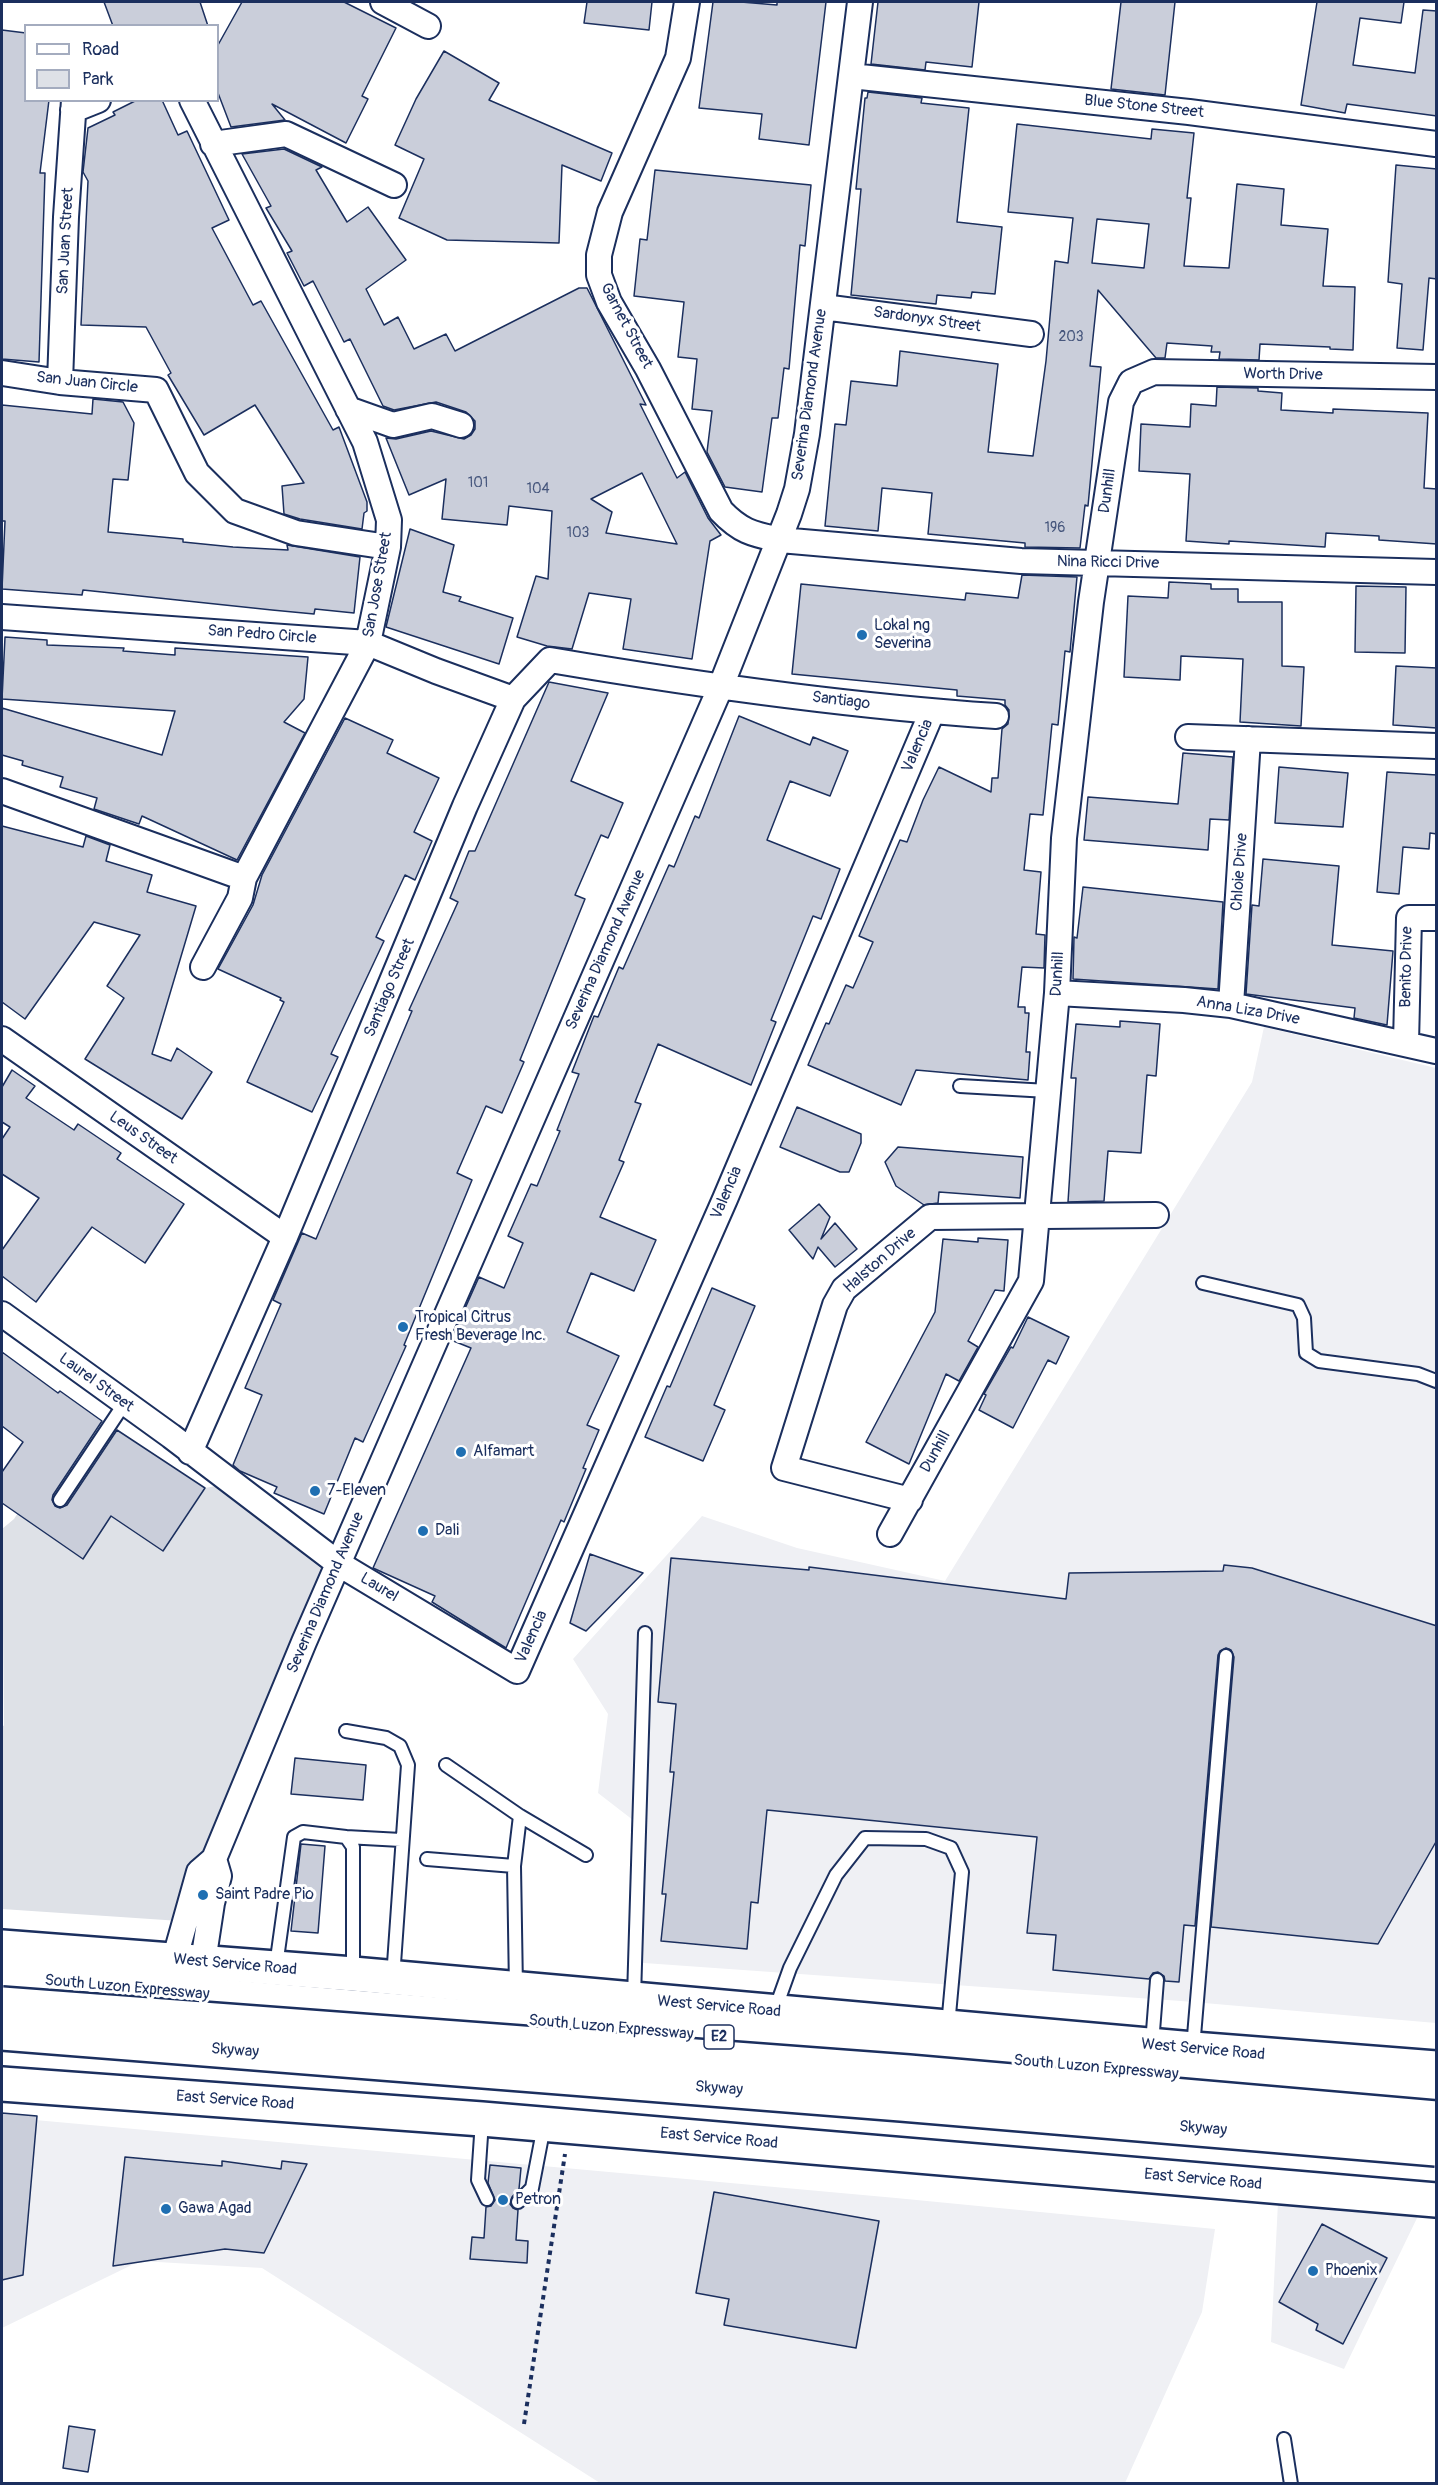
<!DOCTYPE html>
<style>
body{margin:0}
#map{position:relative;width:1438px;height:2485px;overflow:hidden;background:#fff;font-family:Pangolin,sans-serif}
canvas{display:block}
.frame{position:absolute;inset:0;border:3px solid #1b2f5e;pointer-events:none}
.legend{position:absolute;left:24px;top:24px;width:195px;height:78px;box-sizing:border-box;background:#fff;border:2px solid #a4acbf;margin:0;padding:8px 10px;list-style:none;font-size:18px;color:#1b2f5e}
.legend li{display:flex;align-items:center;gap:12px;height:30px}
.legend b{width:30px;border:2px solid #a4acbf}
</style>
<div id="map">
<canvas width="1438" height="2485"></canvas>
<div class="frame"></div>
<ul class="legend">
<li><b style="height:8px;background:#fff"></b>Road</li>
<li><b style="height:16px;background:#dee1e7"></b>Park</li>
</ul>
</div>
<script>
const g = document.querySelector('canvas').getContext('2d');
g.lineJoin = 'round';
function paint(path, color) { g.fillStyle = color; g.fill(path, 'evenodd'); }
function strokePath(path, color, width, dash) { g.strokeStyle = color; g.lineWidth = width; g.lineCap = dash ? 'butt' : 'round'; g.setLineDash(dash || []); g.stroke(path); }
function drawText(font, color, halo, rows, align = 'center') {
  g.font = font + ' Pangolin,sans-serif'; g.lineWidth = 6; g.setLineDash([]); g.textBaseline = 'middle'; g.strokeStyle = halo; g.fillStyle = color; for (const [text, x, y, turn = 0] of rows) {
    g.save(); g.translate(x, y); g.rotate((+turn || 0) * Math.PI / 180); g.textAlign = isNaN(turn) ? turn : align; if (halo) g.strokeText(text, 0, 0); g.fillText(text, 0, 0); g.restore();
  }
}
paint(new Path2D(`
 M 1264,1027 L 1436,1068 L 1436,2023 L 1181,2001 L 630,1962 L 642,1827 L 598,1793 L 608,1714 L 573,1659 L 702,1516 L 797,1548 L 945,1581 L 1252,1082 Z
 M 2,2117 L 896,2198 L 1215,2229 L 1202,2312 L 1125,2483 L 600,2483 L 262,2268 L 140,2261 L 2,2328 Z
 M 1278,2202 L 1418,2216 L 1344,2369 L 1271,2342 Z`), '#eff0f4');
paint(new Path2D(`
 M 36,1484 L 60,1502 L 42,1531 L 83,1558 L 112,1514 L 163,1550 L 205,1488 L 216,1486 L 323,1570 L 189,1887 L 180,1921 L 2,1909 L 2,1725 L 4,1726 L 2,1529 L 14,1519 Z`), '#dee1e7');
const building = new Path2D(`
 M 104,2 L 200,2 L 208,26 L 113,26 Z
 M 242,2 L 344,2 L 396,28 L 362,96 L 368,99 L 346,143 L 272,104 L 285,120 L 231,127 L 218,93 L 218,45 Z
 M 587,2 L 652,2 L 649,30 L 584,23 Z
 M 713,2 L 741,2 L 777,5 L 777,2 L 826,2 L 809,145 L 759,139 L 762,114 L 699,108 Z
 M 878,2 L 979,2 L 972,67 L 926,62 L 925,70 L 871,64 Z
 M 1121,2 L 1175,2 L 1165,95 L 1111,89 Z
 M 1317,2 L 1404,2 L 1401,23 L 1360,18 L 1353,65 L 1415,73 L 1423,10 L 1437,11 L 1437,116 L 1347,104 L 1345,113 L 1301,105 Z
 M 2,30 L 26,33 L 26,100 L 49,100 L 40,173 L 45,173 L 39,362 L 2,359 Z
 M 444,51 L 499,83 L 489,100 L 612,153 L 601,181 L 562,165 L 559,243 L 447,240 L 399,218 L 424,159 L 395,145 L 416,99 Z
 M 868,92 L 922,98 L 921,103 L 969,108 L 957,222 L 1002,227 L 995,294 L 972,292 L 971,298 L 937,295 L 936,304 L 851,295 L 861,189 L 856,189 L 865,98 L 867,98 Z
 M 137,100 L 162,100 L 178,135 L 187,131 L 229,220 L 212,228 L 253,305 L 261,301 L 333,430 L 339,427 L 367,502 L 367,511 L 364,513 L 362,529 L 300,519 L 284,514 L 282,486 L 304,483 L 255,405 L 204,435 L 168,375 L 171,373 L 146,327 L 81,325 L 88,181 L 83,172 L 88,128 L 115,115 L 113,112 Z
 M 1017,124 L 1151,139 L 1152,129 L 1194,133 L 1187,198 L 1191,198 L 1184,266 L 1229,268 L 1237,184 L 1284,189 L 1281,225 L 1328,229 L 1323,286 L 1355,287 L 1353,350 L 1330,349 L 1330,347 L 1260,344 L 1259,360 L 1219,359 L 1220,352 L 1211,352 L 1212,346 L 1167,343 L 1165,358 L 1156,358 L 1098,290 L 1090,366 L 1101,367 L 1088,506 L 1085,505 L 1080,548 L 1025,547 L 1025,543 L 928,534 L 932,493 L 882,488 L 878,531 L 825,526 L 835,424 L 846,425 L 851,381 L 897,386 L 900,351 L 998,364 L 988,452 L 1033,456 L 1046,361 L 1055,261 L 1068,263 L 1073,218 L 1008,212 ZM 1097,219 L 1149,224 L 1144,268 L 1092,263 Z
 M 284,149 L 322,167 L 316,170 L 347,222 L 368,207 L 406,260 L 366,289 L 384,325 L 398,317 L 414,349 L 446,334 L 455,351 L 579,288 L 587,288 L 646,405 L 640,404 L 677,478 L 685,472 L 708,518 L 721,535 L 710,541 L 692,659 L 623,649 L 631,599 L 589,593 L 572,649 L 547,646 L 517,637 L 536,576 L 548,579 L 552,511 L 509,506 L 507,525 L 442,519 L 446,479 L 409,495 L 386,438 L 396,439 L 431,431 L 464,439 L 471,435 L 475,429 L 475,421 L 466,412 L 436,402 L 394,410 L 383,406 L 350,339 L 344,342 L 313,281 L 304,286 L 287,253 L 292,251 L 266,208 L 271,206 L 242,154 ZM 642,473 L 677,544 L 606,533 L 612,512 L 591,499 Z
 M 1396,165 L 1437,169 L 1437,279 L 1429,278 L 1423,350 L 1397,348 L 1402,284 L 1388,282 Z
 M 655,170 L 811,185 L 805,246 L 800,245 L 789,369 L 784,368 L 778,418 L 772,418 L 762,492 L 725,487 L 707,452 L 712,411 L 692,409 L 697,359 L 678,357 L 684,302 L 634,296 L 640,239 L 647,240 Z
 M 1217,387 L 1258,388 L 1258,391 L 1282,393 L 1281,410 L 1333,413 L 1333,409 L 1428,413 L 1424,488 L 1437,489 L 1437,544 L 1379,540 L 1379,536 L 1326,533 L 1325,547 L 1229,541 L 1229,544 L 1186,541 L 1190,474 L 1139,471 L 1141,424 L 1190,427 L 1191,404 L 1216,406 Z
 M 93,399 L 123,402 L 134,423 L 128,480 L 113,479 L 108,532 L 183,539 L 183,542 L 233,547 L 288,550 L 287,545 L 360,557 L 354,613 L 315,609 L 314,614 L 272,610 L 83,590 L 82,595 L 2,589 L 5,521 L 2,521 L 2,405 L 92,414 Z
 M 410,529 L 454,545 L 443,592 L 461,597 L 459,601 L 513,618 L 499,664 L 386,627 Z
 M 1022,575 L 1077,577 L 1070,652 L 1065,651 L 1058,725 L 1052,724 L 1043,815 L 1030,814 L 1024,870 L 1041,872 L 1036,934 L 1045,935 L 1044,968 L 1022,967 L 1018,1007 L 1025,1007 L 1025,1013 L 1029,1013 L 1026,1052 L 1030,1052 L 1028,1080 L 916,1070 L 901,1105 L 808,1065 L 826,1023 L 829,1024 L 846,985 L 853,988 L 873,942 L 859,936 L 900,840 L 907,842 L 923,800 L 939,767 L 991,792 L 992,778 L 998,778 L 1002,729 L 1008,724 L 1009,710 L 1005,705 L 1005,700 L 957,696 L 957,690 L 792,674 L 801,584 L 965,600 L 966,593 L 1018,598 Z
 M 1169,582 L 1211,584 L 1211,589 L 1238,589 L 1238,602 L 1282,602 L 1282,666 L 1304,667 L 1301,726 L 1240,722 L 1243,659 L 1181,656 L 1180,680 L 1124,677 L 1128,596 L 1168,598 Z
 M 1356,586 L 1406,587 L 1405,653 L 1355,652 Z
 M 5,637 L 47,640 L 47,645 L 124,648 L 123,651 L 175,655 L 175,648 L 308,657 L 304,699 L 284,722 L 305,733 L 237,860 L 142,816 L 139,824 L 94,809 L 97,798 L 60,787 L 63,777 L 22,765 L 23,761 L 2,755 L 2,708 L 162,755 L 175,711 L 2,699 Z
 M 1396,666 L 1437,668 L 1437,728 L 1393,725 Z
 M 549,682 L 608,693 L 571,781 L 623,803 L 608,838 L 601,835 L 575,895 L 585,899 L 520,1060 L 524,1062 L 502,1113 L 486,1106 L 457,1173 L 472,1180 L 404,1345 L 406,1346 L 363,1442 L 355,1438 L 324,1514 L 274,1493 L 277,1487 L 240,1471 L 233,1465 L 262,1395 L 245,1388 L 281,1304 L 273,1300 L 302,1233 L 316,1239 L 412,1011 L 409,1010 L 458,902 L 450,898 L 469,851 L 475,851 Z
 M 739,716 L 810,745 L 813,737 L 848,751 L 830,796 L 790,781 L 767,840 L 840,869 L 821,919 L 813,916 L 771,1020 L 776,1022 L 751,1085 L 658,1044 L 635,1102 L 641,1104 L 619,1160 L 624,1162 L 600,1217 L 656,1240 L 634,1291 L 591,1273 L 567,1332 L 619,1356 L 587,1425 L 599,1430 L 583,1468 L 586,1469 L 564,1522 L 561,1520 L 506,1648 L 432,1602 L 435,1596 L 373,1568 L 471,1348 L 451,1340 L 479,1277 L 504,1288 L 523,1243 L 508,1236 L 531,1184 L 537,1186 L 560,1131 L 557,1130 L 579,1074 L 572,1072 L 594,1016 L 598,1017 L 619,967 L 623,969 L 669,865 L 674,867 L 695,816 L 699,818 Z
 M 345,718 L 393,740 L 387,753 L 439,778 L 414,832 L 432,841 L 415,880 L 405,875 L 376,937 L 384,941 L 331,1054 L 338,1057 L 312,1112 L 247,1082 L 284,1002 L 280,1000 L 281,998 L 218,969 L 253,905 L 262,875 Z
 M 1183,753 L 1233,757 L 1229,820 L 1210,819 L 1208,850 L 1084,840 L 1088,797 L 1178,804 Z
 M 1279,767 L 1348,773 L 1343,827 L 1275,823 Z
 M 1387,772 L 1437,775 L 1437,834 L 1430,833 L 1429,849 L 1403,847 L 1399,894 L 1377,892 Z
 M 2,826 L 83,847 L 86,836 L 110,845 L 106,861 L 152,875 L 147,892 L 196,906 L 152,1054 L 171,1061 L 177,1048 L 212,1072 L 182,1119 L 85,1059 L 124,998 L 107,986 L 140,935 L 94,922 L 25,1019 L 2,1002 Z
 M 1263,859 L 1339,866 L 1332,945 L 1393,951 L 1387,1025 L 1354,1018 L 1355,1008 L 1246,994 L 1252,905 L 1259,906 Z
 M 1083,887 L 1223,902 L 1218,989 L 1073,979 L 1074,937 L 1077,938 Z
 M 1120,1021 L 1160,1024 L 1156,1076 L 1147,1075 L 1141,1153 L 1108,1151 L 1104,1201 L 1068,1202 L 1076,1078 L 1071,1078 L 1076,1024 L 1120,1027 Z
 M 12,1070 L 35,1086 L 26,1098 L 74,1130 L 78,1124 L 121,1153 L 117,1159 L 184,1204 L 145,1263 L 92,1227 L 36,1302 L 2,1276 L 2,1250 L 39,1198 L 2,1174 L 2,1139 L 10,1127 L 2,1122 L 2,1087 Z
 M 797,1107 L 861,1134 L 861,1143 L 849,1172 L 840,1172 L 780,1147 Z
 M 898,1147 L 1023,1157 L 1020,1198 L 939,1192 L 938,1203 L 924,1205 L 896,1186 L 885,1162 Z
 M 819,1204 L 830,1217 L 821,1239 L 835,1223 L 857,1249 L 835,1267 L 818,1247 L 813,1259 L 789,1230 Z
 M 978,1238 L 1008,1240 L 1004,1291 L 995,1290 L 968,1341 L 978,1347 L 959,1381 L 946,1374 L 909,1464 L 866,1442 L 935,1312 L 943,1239 L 978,1242 Z
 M 712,1288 L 755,1306 L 714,1405 L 725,1410 L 703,1461 L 645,1437 L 667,1386 L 670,1387 Z
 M 1028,1317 L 1069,1337 L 1056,1364 L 1048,1360 L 1013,1428 L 979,1410 L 986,1395 L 984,1394 L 1011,1347 L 1013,1348 Z
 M 2,1352 L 58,1393 L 60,1391 L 102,1421 L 53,1495 L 52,1500 L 55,1506 L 60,1508 L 67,1505 L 117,1430 L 205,1488 L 163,1551 L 111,1516 L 83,1559 L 2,1503 L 2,1472 L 23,1442 L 2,1426 Z
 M 590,1554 L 643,1573 L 586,1631 L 570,1623 Z
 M 671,1558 L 809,1570 L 809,1567 L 1066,1599 L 1069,1573 L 1223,1571 L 1224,1565 L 1252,1568 L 1437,1626 L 1437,1840 L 1378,1944 L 1211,1927 L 1234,1657 L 1231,1650 L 1226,1648 L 1220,1651 L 1218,1655 L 1195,1926 L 1184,1925 L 1179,1982 L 1165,1981 L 1164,1976 L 1158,1972 L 1153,1973 L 1149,1979 L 1053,1970 L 1056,1935 L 1027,1933 L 1037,1837 L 767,1810 L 758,1903 L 751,1902 L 747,1949 L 661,1941 L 666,1894 L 662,1894 L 674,1772 L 670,1772 L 676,1704 L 658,1702 Z
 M 295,1758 L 366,1765 L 363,1800 L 291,1794 Z
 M 301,1844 L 325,1846 L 318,1933 L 291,1931 Z
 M 2,2113 L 37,2116 L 23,2275 L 2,2280 Z
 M 125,2157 L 222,2166 L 222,2161 L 281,2169 L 282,2161 L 307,2164 L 264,2253 L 225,2249 L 113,2266 Z
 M 490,2165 L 521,2168 L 519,2189 L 512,2197 L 510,2204 L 513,2208 L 518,2210 L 516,2240 L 528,2241 L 527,2263 L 470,2259 L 472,2237 L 484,2238 L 486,2207 L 491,2206 L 495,2200 L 488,2183 Z
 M 714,2192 L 879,2221 L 856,2348 L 724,2325 L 729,2299 L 696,2293 Z
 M 1322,2224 L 1387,2258 L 1343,2344 L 1316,2330 L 1318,2324 L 1279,2302 Z
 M 69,2426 L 95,2430 L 88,2472 L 63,2468 Z`);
paint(building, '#caceda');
strokePath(building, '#1b2f5e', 1.5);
const lane = new Path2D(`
 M 960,1086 L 1048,1091
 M 1203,1283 L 1298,1305 L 1304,1318 L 1306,1353 L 1319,1361 L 1418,1374 L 1436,1381
 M 60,1500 L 124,1404
 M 346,1731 L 386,1738 L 400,1746 L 408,1765 L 393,1978
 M 446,1765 L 520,1816 L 586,1855
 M 346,1837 L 401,1840
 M 427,1859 L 514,1866
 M 276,1966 L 294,1837 L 303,1832 L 346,1837 L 353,1847 L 353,1973
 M 516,1988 L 514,1866 L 520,1816
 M 634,1997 L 645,1633
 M 775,2010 L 790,1968 L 836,1875 L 865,1838 L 926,1839 L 951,1848 L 962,1872 L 948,2026
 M 1152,2044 L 1157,1980
 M 1193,2048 L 1226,1656
 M 482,2121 L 478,2180 L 487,2199
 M 518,2202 L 532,2188 L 544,2126
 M 1284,2439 L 1291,2484`);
const street = new Path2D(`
 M 383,2 L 428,26
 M 687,2 L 678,58 L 610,212 L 599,255 L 599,275 L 609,302 L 648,369 L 721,511 C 741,532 753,534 780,540 L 1021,561 L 1436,572
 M 851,76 L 1189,112 L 1436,144
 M 192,100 L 365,442 L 389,520 L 388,547 L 368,643 L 244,878 L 240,898 L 203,967
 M 73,110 L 98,100
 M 213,144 L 286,134 L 394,185
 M 823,307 L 1031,334
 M 2,373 L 60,382 L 156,390 L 197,473 L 235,511 L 296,533 L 388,547
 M 60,382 L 66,217 L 74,100
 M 348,409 L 393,425 L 432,416 L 461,425
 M 2,617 L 368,643 L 436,671 L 513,699
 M 1188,737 L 1436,746
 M 2,791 L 244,878
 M 1057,993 L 1184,1000 L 1231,1005 L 1436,1051
 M 1231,1005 L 1248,739
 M 2,1039 L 285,1237
 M 1406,1043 L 1409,918 L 1436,918
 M 2,1314 L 171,1436 L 339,1564 L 517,1671 L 725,1199 L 932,712
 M 190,1452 L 285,1237 L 465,806 L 513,699 L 550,660 C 698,685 847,706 996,716
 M 910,1500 L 784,1468 L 835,1305 L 844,1289 L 930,1217 L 1156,1215
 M 890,1534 L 1031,1281 L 1057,993 L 1064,838 L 1091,602 L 1121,402 L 1131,382 L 1154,372 L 1436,377
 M 174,1961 L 199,1872 L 214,1859 L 304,1642 L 721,686 L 789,514 L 797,489 L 807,434 L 860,2
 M 203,1962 L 212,1903 L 219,1876 L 214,1859`);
const secondary = new Path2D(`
 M 2,1947 L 353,1974 L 1193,2049 L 1436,2068
 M 2,2084 L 482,2119 L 1436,2200`);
const highway = new Path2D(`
 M 2,1978 L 1436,2097`);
strokePath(lane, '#1b2f5e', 16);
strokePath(street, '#1b2f5e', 28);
strokePath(secondary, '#1b2f5e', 38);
strokePath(highway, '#1b2f5e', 38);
strokePath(new Path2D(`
 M 524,2424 L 565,2154`), '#1b2f5e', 4, [4.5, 4.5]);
strokePath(lane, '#fff', 12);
strokePath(street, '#fff', 24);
strokePath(secondary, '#fff', 33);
strokePath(highway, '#fff', 33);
const highwayBridge = new Path2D(`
 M 2,2004 L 909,2072 L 1436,2118
 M 2,2033 L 901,2104 L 1436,2149`);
strokePath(highwayBridge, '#1b2f5e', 38, []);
strokePath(highwayBridge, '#fff', 33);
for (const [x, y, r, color] of [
 [862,635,6,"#1f6fb2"],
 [403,1327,6,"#1f6fb2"],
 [461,1452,6,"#1f6fb2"],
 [315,1491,6,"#1f6fb2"],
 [423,1531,6,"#1f6fb2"],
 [203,1895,6,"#1f6fb2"],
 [503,2200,6,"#1f6fb2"],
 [166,2209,6,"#1f6fb2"],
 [1313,2271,6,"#1f6fb2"]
]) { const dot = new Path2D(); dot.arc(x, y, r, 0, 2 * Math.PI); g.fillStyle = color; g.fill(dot); strokePath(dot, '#fff', 2); }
drawText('14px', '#47577d', null, [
 ["203",1071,337],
 ["101",478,483],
 ["104",538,489],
 ["196",1055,528],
 ["103",578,533]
]);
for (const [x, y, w] of [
 [719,2037,30]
]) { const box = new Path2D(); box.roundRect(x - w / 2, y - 12, w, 24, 4.5); g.fillStyle = '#fff'; g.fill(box); strokePath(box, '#1b2f5e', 1.5); }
drawText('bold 15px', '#1b2f5e', null, [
 ["E2",719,2037]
]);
drawText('16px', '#1b2f5e', '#fff', [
 ["Blue Stone Street",1144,107,6],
 ["San Juan Street",66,241,-87],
 ["Sardonyx Street",927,320,8],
 ["Garnet Street",626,326,62],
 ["Worth Drive",1283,375,1],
 ["San Juan Circle",87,383,6],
 ["Severina Diamond Avenue",810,395,-82],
 ["Dunhill",1108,491,-82],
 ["Nina Ricci Drive",1108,563,1],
 ["San Jose Street",378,585,-80],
 ["San Pedro Circle",262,635,4],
 ["Santiago",841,701,7],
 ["Valencia",918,746,-67],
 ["Chloie Drive",1240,872,-86],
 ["Severina Diamond Avenue",606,950,-66],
 ["Benito Drive",1407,967,-89],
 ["Dunhill",1058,974,-87],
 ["Santiago Street",390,988,-67],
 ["Anna Liza Drive",1248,1011,10],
 ["Leus Street",143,1138,35],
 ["Valencia",727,1193,-67],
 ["Halston Drive",880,1261,-41],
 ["Laurel Street",96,1383,36],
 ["Dunhill",936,1452,-61],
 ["Laurel",379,1588,31],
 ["Severina Diamond Avenue",326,1593,-67],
 ["Valencia",532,1637,-66],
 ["West Service Road",235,1965,5],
 ["South Luzon Expressway",127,1988,5],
 ["West Service Road",719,2007,5],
 ["South Luzon Expressway",611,2028,5],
 ["West Service Road",1203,2050,5],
 ["Skyway",235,2051,4],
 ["South Luzon Expressway",1096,2068,5],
 ["Skyway",719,2089,4],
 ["East Service Road",235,2101,4],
 ["Skyway",1203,2129,5],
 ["East Service Road",719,2139,5],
 ["East Service Road",1203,2180,5]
]);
drawText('16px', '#1b2f5e', '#fff', [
 ["Lokal ng",874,626],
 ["Severina",874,644],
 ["Tropical Citrus",415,1318],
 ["Fresh Beverage Inc.",415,1336],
 ["Alfamart",473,1452],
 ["7-Eleven",327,1491],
 ["Dali",435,1531],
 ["Saint Padre Pio",215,1895],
 ["Petron",515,2200],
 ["Gawa Agad",178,2209],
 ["Phoenix",1325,2271]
], 'left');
</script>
